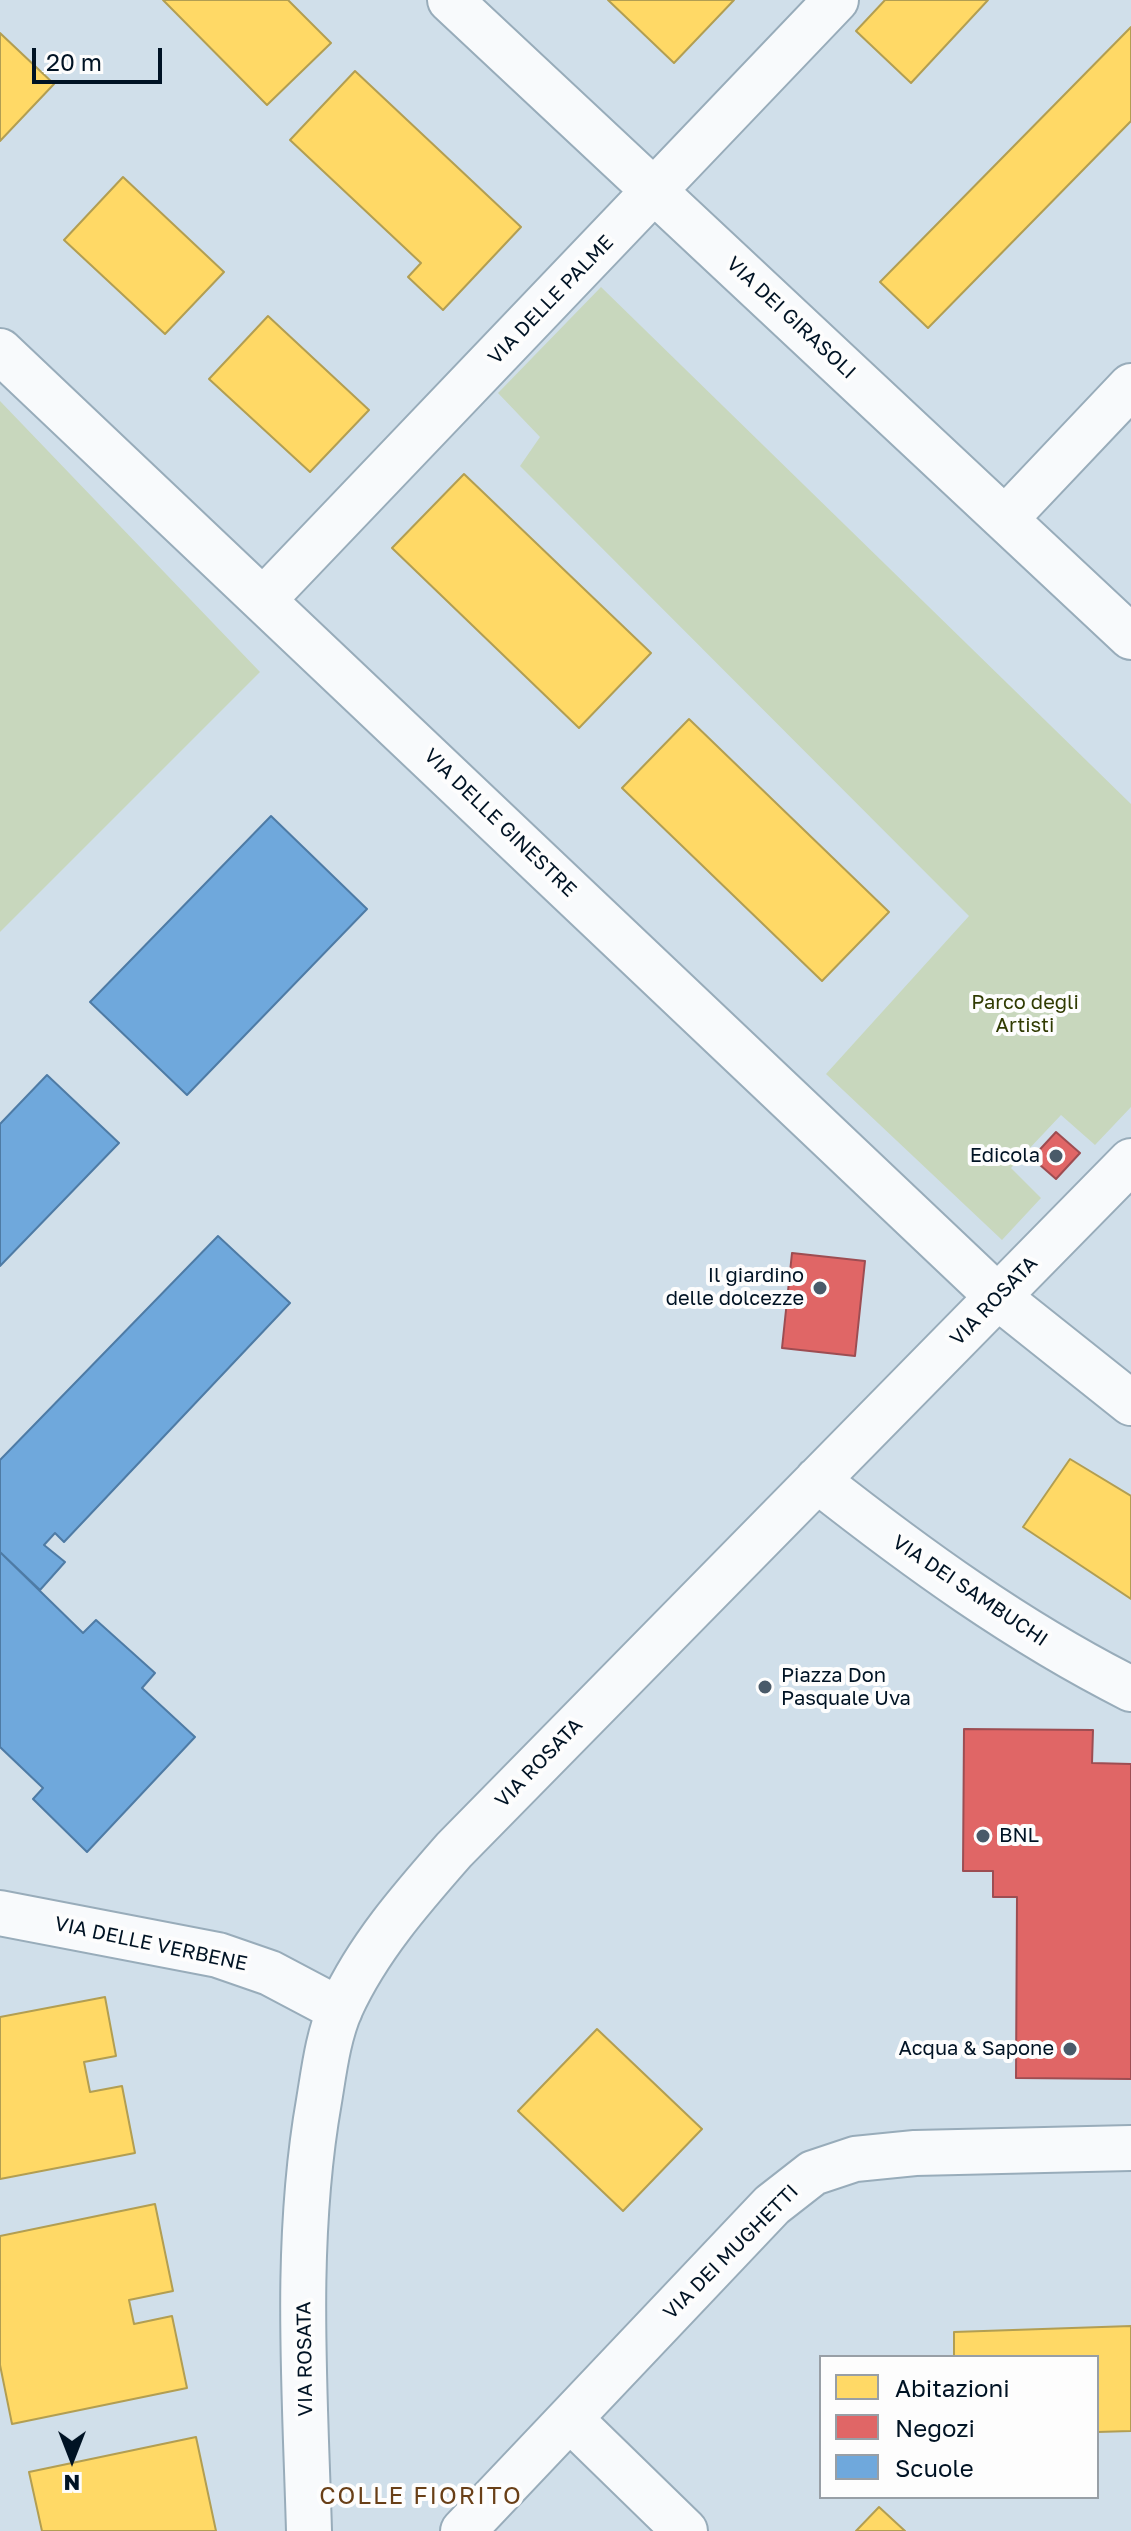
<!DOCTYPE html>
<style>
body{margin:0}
#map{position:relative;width:1131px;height:2531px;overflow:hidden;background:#d0dfea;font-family:"Golos Text",sans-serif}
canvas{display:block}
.legend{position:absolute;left:819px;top:2355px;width:280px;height:144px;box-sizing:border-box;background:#fdfdfd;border:2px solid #989fa6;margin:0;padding:10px 14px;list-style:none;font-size:24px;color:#001324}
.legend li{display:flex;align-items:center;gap:16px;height:40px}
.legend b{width:40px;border:2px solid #989fa6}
.north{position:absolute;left:32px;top:2419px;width:80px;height:80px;-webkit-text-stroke:6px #fdfdfd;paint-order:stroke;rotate:180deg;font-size:22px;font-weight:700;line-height:32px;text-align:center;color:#001324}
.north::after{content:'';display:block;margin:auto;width:28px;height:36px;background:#001324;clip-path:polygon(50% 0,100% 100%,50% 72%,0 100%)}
.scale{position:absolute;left:32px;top:48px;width:130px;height:36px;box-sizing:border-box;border:4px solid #001324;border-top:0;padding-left:10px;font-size:24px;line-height:28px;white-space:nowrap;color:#001324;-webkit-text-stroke:6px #fdfdfd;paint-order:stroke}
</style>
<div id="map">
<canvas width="1131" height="2531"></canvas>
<ul class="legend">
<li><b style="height:22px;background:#ffd966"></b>Abitazioni</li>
<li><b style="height:22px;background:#e06666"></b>Negozi</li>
<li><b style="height:22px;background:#6fa8dc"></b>Scuole</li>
</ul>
<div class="north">N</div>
<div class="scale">20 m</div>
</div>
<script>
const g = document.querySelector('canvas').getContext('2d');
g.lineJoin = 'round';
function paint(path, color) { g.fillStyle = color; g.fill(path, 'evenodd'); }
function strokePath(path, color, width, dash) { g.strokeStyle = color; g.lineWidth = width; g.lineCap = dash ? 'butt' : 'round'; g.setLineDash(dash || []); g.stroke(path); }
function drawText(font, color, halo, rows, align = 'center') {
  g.font = font + ' "Golos Text",sans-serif'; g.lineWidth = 8; g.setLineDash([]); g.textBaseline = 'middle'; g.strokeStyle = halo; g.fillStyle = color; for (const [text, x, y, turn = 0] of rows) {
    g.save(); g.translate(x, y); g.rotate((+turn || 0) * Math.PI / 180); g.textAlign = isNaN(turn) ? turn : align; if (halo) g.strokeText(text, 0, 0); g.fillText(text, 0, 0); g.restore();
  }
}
paint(new Path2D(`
 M 601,287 L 1131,804 L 1131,1107 L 1095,1145 L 1061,1115 L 1011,1168 L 1041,1198 L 1002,1240 L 826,1074 L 969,916 L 520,466 L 540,437 L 498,393 Z
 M 0,401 L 260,672 L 0,932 Z`), '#c8d7bd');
const homes = new Path2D(`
 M 163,0 L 288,0 L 331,43 L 267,105 Z
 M 608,0 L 734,0 L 674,63 Z
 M 885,0 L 988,0 L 911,83 L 856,31 Z
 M 1131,27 L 1131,121 L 928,328 L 880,282 Z
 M 0,33 L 54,84 L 0,141 Z
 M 355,71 L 521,227 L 443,310 L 408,277 L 421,263 L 290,140 Z
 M 123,177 L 224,272 L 165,334 L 64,240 Z
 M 268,316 L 369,410 L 310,472 L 209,379 Z
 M 464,474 L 651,653 L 579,728 L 392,548 Z
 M 689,719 L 889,912 L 822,981 L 622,788 Z
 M 1070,1459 L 1131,1496 L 1131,1599 L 1023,1527 Z
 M 105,1997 L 116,2056 L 84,2062 L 90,2092 L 122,2086 L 135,2153 L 0,2179 L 0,2017 Z
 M 597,2029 L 702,2129 L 623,2211 L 518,2111 Z
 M 155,2204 L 173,2291 L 129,2300 L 134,2324 L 172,2316 L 187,2388 L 12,2424 L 0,2365 L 0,2236 Z
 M 1131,2326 L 1131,2431 L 1097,2432 L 1097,2357 L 954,2357 L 954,2332 Z
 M 196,2437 L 216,2531 L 42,2531 L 29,2472 Z
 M 879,2507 L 905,2531 L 856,2531 Z`);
paint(homes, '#ffd966');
strokePath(homes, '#b29e52', 2);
const shops = new Path2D(`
 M 1056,1132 L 1080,1153 L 1056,1179 L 1032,1158 Z
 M 792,1253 L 865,1261 L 855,1356 L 782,1348 Z
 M 964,1729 L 1093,1730 L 1092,1763 L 1131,1764 L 1131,2079 L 1016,2078 L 1017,1897 L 993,1897 L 993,1871 L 963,1871 Z`);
paint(shops, '#e06666');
strokePath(shops, '#9d4d52', 2);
const schools = new Path2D(`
 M 271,816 L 367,909 L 187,1095 L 90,1002 Z
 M 47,1075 L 119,1143 L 0,1266 L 0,1124 Z
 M 218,1236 L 290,1303 L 64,1542 L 55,1533 L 44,1545 L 65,1562 L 40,1590 L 0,1552 L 0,1460 Z
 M 0,1552 L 83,1633 L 96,1620 L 155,1673 L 142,1688 L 195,1737 L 87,1852 L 33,1799 L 43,1788 L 0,1747 Z`);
paint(schools, '#6fa8dc');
strokePath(schools, '#4e7ba5', 2);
const minor = new Path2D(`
 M 450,0 L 1131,637
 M 0,351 L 998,1297 L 1131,1403
 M 1005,519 L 1131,386
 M 264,599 L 836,0
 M 817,1480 C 916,1558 1018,1632 1131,1689
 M 0,1913 L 218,1955 L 270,1973 L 340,2010
 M 570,2419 L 685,2531
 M 309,2531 C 305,2388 294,2243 319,2101 C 324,2071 328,2036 341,2007 C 368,1948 411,1899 454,1850 L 1131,1161
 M 463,2531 L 772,2205 L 813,2173 L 855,2159 L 915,2153 L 1131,2148`);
strokePath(minor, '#98acba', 48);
strokePath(minor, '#f8fafc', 44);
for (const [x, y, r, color] of [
 [1056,1156,8,"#495a69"],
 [820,1288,8,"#495a69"],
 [765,1687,8,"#495a69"],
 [983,1836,8,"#495a69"],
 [1070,2049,8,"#495a69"]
]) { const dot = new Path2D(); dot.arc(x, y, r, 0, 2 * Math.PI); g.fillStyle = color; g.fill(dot); strokePath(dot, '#fdfdfd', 3); }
drawText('20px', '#001324', '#fdfdfd', [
 ["VIA DELLE PALME",551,300,-46],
 ["VIA DEI GIRASOLI",791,318,43],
 ["VIA DELLE GINESTRE",500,823,44],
 ["VIA ROSATA",994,1301,-46],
 ["VIA DEI SAMBUCHI",970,1591,34],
 ["VIA ROSATA",539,1763,-46],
 ["VIA DELLE VERBENE",151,1944,12],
 ["VIA DEI MUGHETTI",731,2252,-45],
 ["VIA ROSATA",305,2359,-91]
]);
drawText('20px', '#303b02', '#fdfdfd', [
 ["Parco degli",1025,1003],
 ["Artisti",1025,1026]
]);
drawText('20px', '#001324', '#fdfdfd', [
 ["Edicola",1040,1156],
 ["Il giardino",804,1276],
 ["delle dolcezze",804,1299],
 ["Piazza Don",781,1676,"left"],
 ["Pasquale Uva",781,1699,"left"],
 ["BNL",999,1836,"left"],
 ["Acqua & Sapone",1054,2049]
], 'right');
g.letterSpacing = '2px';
drawText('24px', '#693f17', '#fdfdfd', [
 ["COLLE FIORITO",421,2496]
]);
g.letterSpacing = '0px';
</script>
